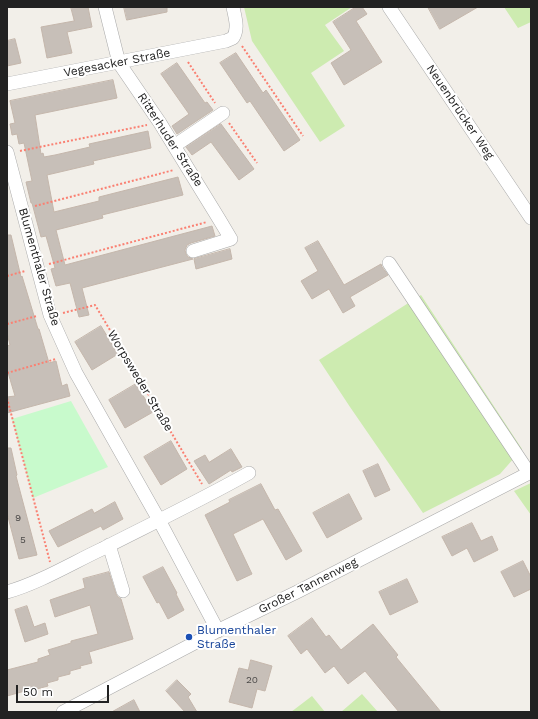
<!DOCTYPE html>
<meta charset="utf-8">
<style>
body{margin:0}
#map{position:relative;width:538px;height:719px;overflow:hidden;background:#f2efe9;font-family:"Work Sans",sans-serif}
canvas{display:block}
.frame{position:absolute;inset:0;border:8px solid #222;pointer-events:none}
.scale{position:absolute;left:16px;top:685px;width:93px;height:18px;box-sizing:border-box;border:2px solid #222;border-top:0;padding-left:5px;font-size:12px;line-height:14px;white-space:nowrap;color:#222;-webkit-text-stroke:3px #fff;paint-order:stroke}
</style>
<div id="map">
<canvas width="538" height="719"></canvas>
<div class="frame"></div>
<div class="scale">50 m</div>
</div>
<script>
const g = document.querySelector('canvas').getContext('2d');
g.lineJoin = 'round';
function paint(path, color) { g.fillStyle = color; g.fill(path, 'evenodd'); }
function strokePath(path, color, width, dash) { g.strokeStyle = color; g.lineWidth = width; g.lineCap = dash ? 'butt' : 'round'; g.setLineDash(dash || []); g.stroke(path); }
function drawText(font, color, halo, rows, align = 'center') {
  g.font = font + ' "Work Sans",sans-serif'; g.lineWidth = 4; g.setLineDash([]); g.textBaseline = 'middle'; g.strokeStyle = halo; g.fillStyle = color; for (const [text, x, y, turn = 0] of rows) {
    g.save(); g.translate(x, y); g.rotate((+turn || 0) * Math.PI / 180); g.textAlign = isNaN(turn) ? turn : align; if (halo) g.strokeText(text, 0, 0); g.fillText(text, 0, 0); g.restore();
  }
}
paint(new Path2D(`
 M 244,7 L 352,7 L 325,25 L 344,51 L 311,73 L 345,126 L 320,142 L 252,41 Z
 M 504,7 L 531,7 L 531,22 L 518,28 Z
 M 421,295 L 522,449 L 500,474 L 423,513 L 350,407 L 319,360 Z
 M 531,483 L 531,515 L 514,491 Z
 M 362,694 L 378,712 L 341,712 Z
 M 312,696 L 325,712 L 291,712 Z`), '#cdebb0');
paint(new Path2D(`
 M 71,401 L 108,467 L 33,498 L 12,419 Z`), '#c8facc');
const building = new Path2D(`
 M 71,7 L 88,7 L 92,27 L 67,32 L 72,53 L 47,58 L 41,27 L 74,21 Z
 M 124,7 L 167,7 L 167,12 L 127,20 Z
 M 356,7 L 362,7 L 367,14 L 356,21 L 382,62 L 344,85 L 331,63 L 351,50 L 333,22 Z
 M 428,7 L 478,7 L 440,29 Z
 M 15,39 L 21,63 L 7,66 L 7,41 Z
 M 236,53 L 263,93 L 266,90 L 300,140 L 284,151 L 250,101 L 247,103 L 220,63 Z
 M 177,63 L 205,103 L 207,102 L 213,110 L 177,134 L 172,126 L 189,114 L 161,74 Z
 M 113,80 L 117,98 L 35,115 L 41,154 L 43,153 L 44,157 L 55,155 L 90,147 L 89,144 L 148,131 L 151,148 L 93,161 L 94,164 L 47,175 L 54,212 L 99,201 L 99,197 L 178,177 L 183,195 L 102,215 L 103,218 L 56,230 L 65,265 L 212,226 L 215,236 L 191,243 L 187,245 L 185,250 L 186,254 L 188,257 L 193,259 L 82,288 L 89,315 L 79,317 L 70,283 L 56,286 L 51,269 L 55,268 L 46,236 L 41,237 L 32,203 L 31,203 L 26,182 L 32,181 L 24,143 L 19,144 L 17,134 L 12,135 L 10,124 L 15,123 L 10,101 Z
 M 221,124 L 254,169 L 239,180 L 211,142 L 192,155 L 186,147 Z
 M 7,235 L 11,235 L 21,277 L 22,276 L 38,329 L 39,329 L 49,363 L 56,361 L 62,386 L 67,384 L 70,396 L 7,413 L 7,397 L 15,396 L 7,369 L 7,346 L 10,345 L 7,333 Z
 M 318,241 L 344,285 L 381,264 L 382,267 L 388,275 L 350,297 L 355,306 L 343,313 L 329,289 L 312,299 L 301,281 L 318,271 L 305,248 Z
 M 230,249 L 232,259 L 196,269 L 194,259 Z
 M 101,326 L 118,354 L 92,370 L 75,342 Z
 M 136,384 L 153,412 L 125,428 L 109,400 Z
 M 171,441 L 187,469 L 161,485 L 144,457 Z
 M 7,448 L 11,448 L 17,475 L 16,476 L 37,555 L 19,559 L 7,513 Z
 M 231,449 L 242,467 L 232,472 L 231,470 L 209,484 L 194,461 L 205,455 L 209,462 Z
 M 378,464 L 390,490 L 375,497 L 363,471 Z
 M 261,484 L 275,510 L 278,509 L 302,551 L 286,560 L 263,519 L 233,534 L 252,574 L 237,581 L 205,515 L 230,502 L 229,500 Z
 M 349,494 L 362,519 L 327,538 L 313,513 Z
 M 115,502 L 123,519 L 103,530 L 101,526 L 58,547 L 49,531 L 92,509 L 94,513 Z
 M 472,523 L 481,541 L 492,536 L 498,550 L 474,562 L 467,548 L 452,556 L 442,537 Z
 M 523,561 L 531,577 L 531,589 L 514,597 L 501,572 Z
 M 163,567 L 177,593 L 176,594 L 184,610 L 168,619 L 159,602 L 157,603 L 143,577 Z
 M 109,572 L 116,594 L 118,597 L 121,599 L 133,639 L 89,652 L 92,663 L 80,666 L 81,668 L 70,671 L 70,674 L 58,677 L 58,680 L 47,683 L 48,686 L 33,690 L 32,689 L 7,696 L 7,670 L 38,662 L 38,659 L 50,655 L 48,650 L 71,643 L 71,641 L 98,634 L 90,605 L 55,617 L 50,600 L 85,588 L 83,579 Z
 M 407,579 L 418,602 L 390,615 L 379,592 Z
 M 27,606 L 34,627 L 45,623 L 48,634 L 25,642 L 15,610 Z
 M 312,618 L 326,637 L 329,635 L 341,650 L 373,624 L 398,655 L 396,657 L 441,712 L 399,712 L 365,671 L 348,684 L 334,666 L 325,673 L 307,649 L 301,654 L 288,636 Z
 M 251,660 L 272,666 L 265,691 L 257,689 L 252,708 L 229,702 L 239,668 L 248,670 Z
 M 177,680 L 191,694 L 188,697 L 197,712 L 185,712 L 166,691 Z
 M 134,700 L 140,712 L 112,712 Z`);
paint(building, '#c7bfb8');
strokePath(building, '#c4b6ab', 1);
const minor = new Path2D(`
 M 105,7 L 119,63 L 160,123 L 219,219 L 231,239 L 193,251
 M 389,7 L 531,218
 M 7,84 L 226,41 L 233,38 C 239,28 235,18 233,7
 M 174,146 L 223,113
 M 7,152 L 50,315 L 76,373 L 159,520 L 218,631
 M 389,263 L 529,473
 M 109,545 L 123,591
 M 7,592 C 39,583 72,563 102,549 C 151,524 201,500 249,473
 M 63,712 L 223,628 L 299,591 L 531,472`);
strokePath(minor, '#a9a9a9', 14);
strokePath(new Path2D(`
 M 242,46 L 303,136
 M 188,62 L 215,103
 M 229,123 L 257,163
 M 20,151 L 147,125
 M 35,206 L 174,170
 M 49,264 L 207,222
 M 7,276 L 25,271
 M 63,313 L 95,305 L 202,484
 M 7,324 L 37,316
 M 7,373 L 56,359
 M 7,398 L 50,562`), '#fa8072', 2, [2, 2]);
strokePath(minor, '#fff', 13);
for (const [x, y, r, color] of [
 [189,637,4,"#1a4fb4"]
]) { const dot = new Path2D(); dot.arc(x, y, r, 0, 2 * Math.PI); g.fillStyle = color; g.fill(dot); strokePath(dot, '#fff', 1.5); }
drawText('10px', '#4b4948', null, [
 ["9",18,518],
 ["5",23,540],
 ["20",252,680]
]);
drawText('12px', '#222', '#fff', [
 ["Vegesacker Straße",117,63,-11],
 ["Neuenbrücker Weg",460,112,56],
 ["Ritterhuder Straße",170,140,57],
 ["Blumenthaler Straße",39,267,74],
 ["Worpsweder Straße",140,381,59],
 ["Großer Tannenweg",308,586,-27]
]);
drawText('12px', '#164399', '#fff', [
 ["Blumenthaler",197,630],
 ["Straße",197,644]
], 'left');
</script>
